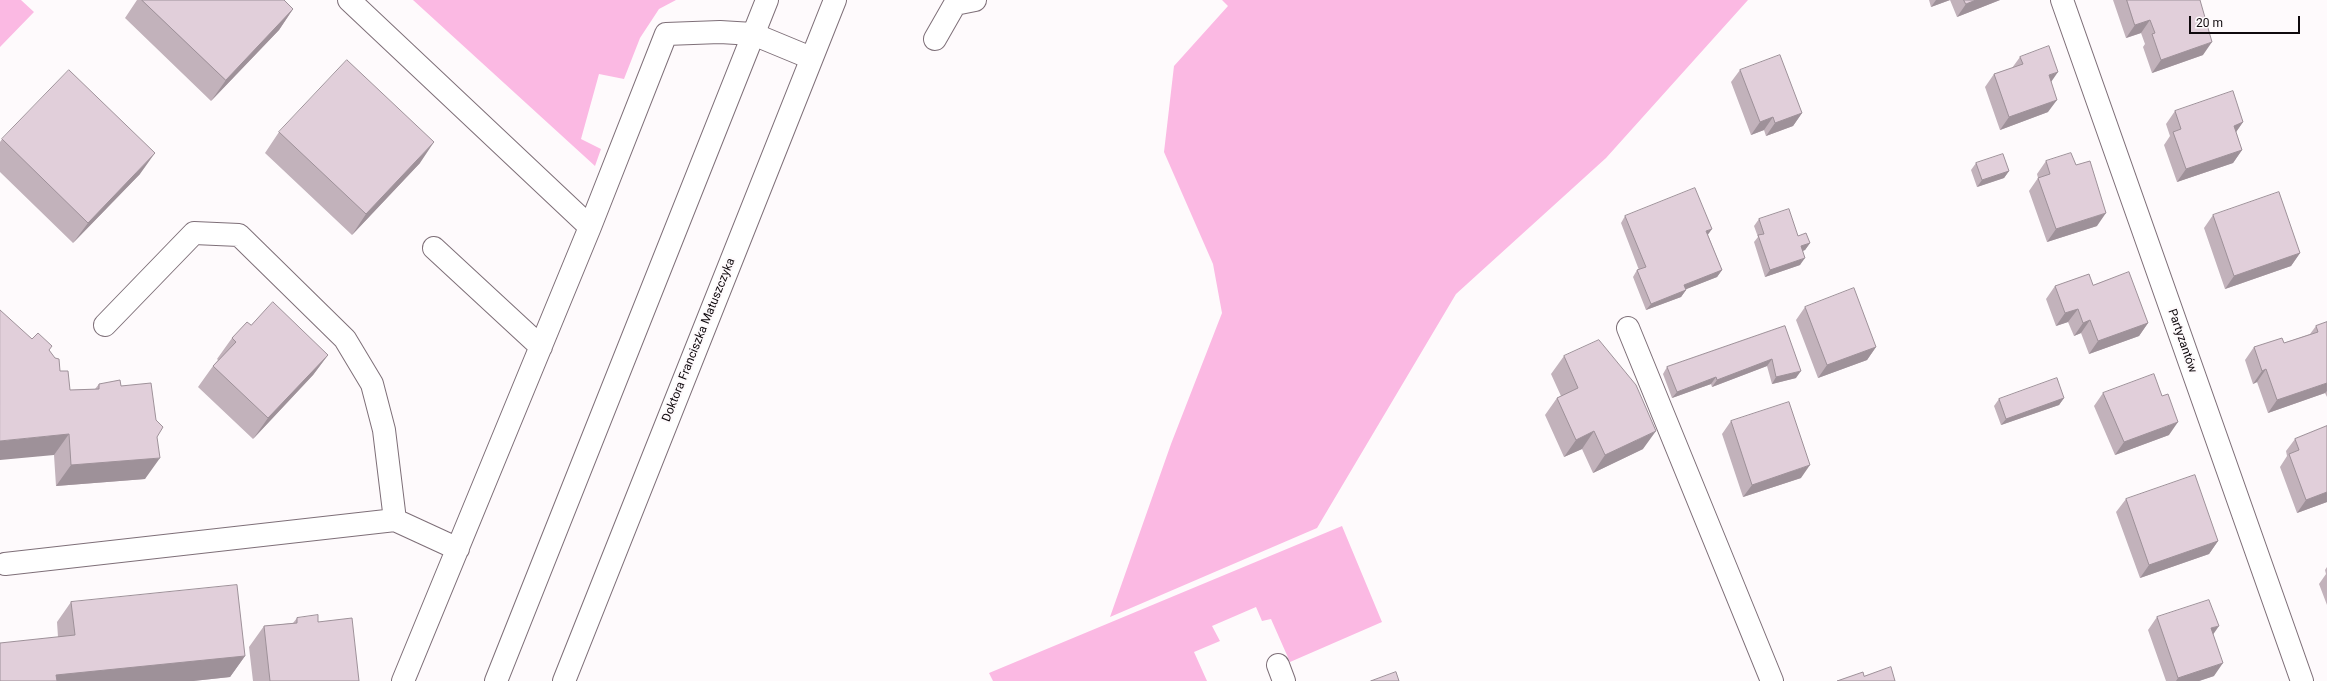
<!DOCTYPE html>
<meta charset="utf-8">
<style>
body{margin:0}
#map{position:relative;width:2327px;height:681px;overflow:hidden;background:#fefafc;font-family:Roboto,sans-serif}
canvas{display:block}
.scale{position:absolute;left:2189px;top:16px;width:111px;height:18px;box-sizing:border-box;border:2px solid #0f090d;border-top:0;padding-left:5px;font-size:12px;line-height:14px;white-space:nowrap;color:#0f090d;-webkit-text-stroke:3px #fefafc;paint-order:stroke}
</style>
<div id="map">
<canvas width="2327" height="681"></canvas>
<div class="scale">20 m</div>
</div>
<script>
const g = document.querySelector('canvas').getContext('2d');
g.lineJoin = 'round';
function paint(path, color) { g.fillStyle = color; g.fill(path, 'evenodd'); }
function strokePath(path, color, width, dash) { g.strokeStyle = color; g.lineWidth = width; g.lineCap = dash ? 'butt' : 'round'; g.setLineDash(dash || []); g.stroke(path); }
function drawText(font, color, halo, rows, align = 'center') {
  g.font = font + ' Roboto,sans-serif'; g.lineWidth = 4; g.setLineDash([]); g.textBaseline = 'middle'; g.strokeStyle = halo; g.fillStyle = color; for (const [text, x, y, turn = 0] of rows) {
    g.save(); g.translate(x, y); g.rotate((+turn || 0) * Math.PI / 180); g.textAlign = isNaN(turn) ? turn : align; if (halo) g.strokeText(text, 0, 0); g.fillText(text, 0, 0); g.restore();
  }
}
paint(new Path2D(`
 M 0,0 L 21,0 L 34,12 L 0,47 Z
 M 413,0 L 676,0 L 659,9 L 640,38 L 624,79 L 599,74 L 581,139 L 601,149 L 595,166 Z
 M 1222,0 L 1748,0 L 1606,158 L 1456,294 L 1317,528 L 1110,617 L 1171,444 L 1222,313 L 1213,264 L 1164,152 L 1174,66 L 1228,6 Z
 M 1342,526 L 1382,622 L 1290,662 L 1271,619 L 1262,621 L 1256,607 L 1212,626 L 1220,641 L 1194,652 L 1207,681 L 993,681 L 989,673 Z`), '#fbb9e3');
const minor = new Path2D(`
 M 349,0 L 590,227
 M 2062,0 L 2302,681
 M 935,39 L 955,4 L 975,0
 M 434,248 L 541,347
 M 105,325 L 194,233 L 239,235 L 345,339 L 372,384 L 384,430 L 395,520
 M 1628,328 L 1772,681
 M 5,564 L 395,520 L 458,549
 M 1278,665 L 1284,681
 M 403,681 L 590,227 L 666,34 L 720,32 L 753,34 L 811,58`);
const major = new Path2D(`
 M 496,681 L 767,0
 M 564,681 L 835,0`);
strokePath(minor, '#7e6f78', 24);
strokePath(major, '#7e6f78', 24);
strokePath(minor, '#fff', 22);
strokePath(major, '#fff', 22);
paint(new Path2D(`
 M 137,0 L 284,0 L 293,9 L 279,30 L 211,101 L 125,18 Z
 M 1929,0 L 2000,0 L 1957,17 L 1950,0 L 1931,7 Z
 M 2113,0 L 2200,0 L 2203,55 L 2152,73 L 2143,47 L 2145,44 L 2141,33 L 2126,38 Z
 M 2020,57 L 2051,82 L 2048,112 L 2000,130 L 1985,87 L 1994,74 L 2012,68 Z
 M 1740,70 L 1802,113 L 1793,126 L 1766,136 L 1764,130 L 1751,135 L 1731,82 Z
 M 2175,111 L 2243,122 L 2236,132 L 2242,150 L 2233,163 L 2177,182 L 2164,145 L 2170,136 L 2166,124 Z
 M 279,132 L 420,163 L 352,235 L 265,153 Z
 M 2,139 L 140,174 L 73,243 L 0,172 L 0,142 Z
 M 2046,161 L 2097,226 L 2047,242 L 2029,191 L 2038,178 L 2037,174 Z
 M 1976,163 L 2009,171 L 2004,178 L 1977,187 L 1971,170 Z
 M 2213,215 L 2300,253 L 2291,266 L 2225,289 L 2204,228 Z
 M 1625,216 L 1708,235 L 1722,270 L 1717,277 L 1686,289 L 1686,290 L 1681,297 L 1646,310 L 1633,277 L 1637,270 L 1639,270 L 1621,223 Z
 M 1759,219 L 1798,236 L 1810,243 L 1805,250 L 1803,251 L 1800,265 L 1765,277 L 1754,242 L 1758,237 L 1754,226 Z
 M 2093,285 L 2148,323 L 2139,336 L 2089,354 L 2081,333 L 2074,336 L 2068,322 L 2056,326 L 2046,299 L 2055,286 Z
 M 1805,307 L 1876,347 L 1867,360 L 1818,378 L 1796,320 Z
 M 2327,322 L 2327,397 L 2325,393 L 2268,413 L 2257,382 L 2253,384 L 2245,360 L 2254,347 L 2284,343 L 2310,334 L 2316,326 Z
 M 251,325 L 328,355 L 313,375 L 253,439 L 198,387 L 213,366 L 218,360 L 217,359 L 232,338 Z
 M 1785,326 L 1796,378 L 1772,384 L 1767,366 L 1712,387 L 1711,384 L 1672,398 L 1663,374 L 1667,367 Z
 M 32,339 L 49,350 L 70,390 L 95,389 L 99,384 L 121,386 L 157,437 L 145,479 L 56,486 L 54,455 Z
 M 1564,356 L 1643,449 L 1593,473 L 1582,449 L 1564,457 L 1545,415 L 1557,398 L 1561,396 L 1551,374 Z
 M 2103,393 L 2169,435 L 2115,455 L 2094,406 Z
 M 2064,398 L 2059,405 L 2001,425 L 1994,406 L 1999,399 Z
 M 1731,421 L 1801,478 L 1743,497 L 1722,434 Z
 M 2327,426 L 2327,502 L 2297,513 L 2280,467 L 2287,456 L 2286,451 L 2295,439 Z
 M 2126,499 L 2218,541 L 2209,554 L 2140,578 L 2116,512 Z
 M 2327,567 L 2327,605 L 2319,584 L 2326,574 L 2325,570 Z
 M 71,602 L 245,656 L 230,677 L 193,681 L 0,681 L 58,637 L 57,622 Z
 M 2157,617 L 2213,634 L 2214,676 L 2199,681 L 2166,681 L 2148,630 Z
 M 297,618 L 318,622 L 359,681 L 253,681 L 249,647 L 264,626 L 293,623 Z`), '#c2b2bb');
paint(new Path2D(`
 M 1936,0 L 1950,0 L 1931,7 Z
 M 1976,0 L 2000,0 L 1957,17 L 1966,4 Z
 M 293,9 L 279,30 L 211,101 L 226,80 Z
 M 2150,20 L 2141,33 L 2126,38 L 2135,25 Z
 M 2212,42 L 2203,55 L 2152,73 L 2161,60 Z
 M 2058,72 L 2049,85 L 2049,75 Z
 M 2057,100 L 2048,112 L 2000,130 L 2009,117 Z
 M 1802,113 L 1793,126 L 1766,136 L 1775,123 Z
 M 1773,117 L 1764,130 L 1751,135 L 1760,122 Z
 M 2243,122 L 2234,135 L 2234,126 Z
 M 434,142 L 420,163 L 352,235 L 366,214 Z
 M 2242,150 L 2233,163 L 2177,182 L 2186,169 Z
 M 155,153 L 140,174 L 73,243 L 88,223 Z
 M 2009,171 L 2004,178 L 1977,187 L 1982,180 Z
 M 2106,213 L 2097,226 L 2047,242 L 2056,229 Z
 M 1712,229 L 1707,236 L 1706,231 Z
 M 1810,243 L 1805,250 L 1796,253 L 1801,246 Z
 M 2300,253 L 2291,266 L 2225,289 L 2234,276 Z
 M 1805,258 L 1800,265 L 1765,277 L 1770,270 Z
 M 1722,270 L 1717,277 L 1679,292 L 1684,285 Z
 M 1686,290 L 1681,297 L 1646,310 L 1651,304 Z
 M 2078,309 L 2068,322 L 2056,326 L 2065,313 Z
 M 2090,320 L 2081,333 L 2074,336 L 2083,323 Z
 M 2148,323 L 2139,336 L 2089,354 L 2098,341 Z
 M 1876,347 L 1867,360 L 1818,378 L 1827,365 Z
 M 328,355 L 313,375 L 253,439 L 268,418 Z
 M 1772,359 L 1767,366 L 1712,387 L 1717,380 Z
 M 2266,369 L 2257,382 L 2253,384 L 2262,371 Z
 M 1801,371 L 1796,378 L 1772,384 L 1776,377 Z
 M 1716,377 L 1711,384 L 1672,398 L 1677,392 Z
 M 2327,383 L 2327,391 L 2325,393 L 2268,413 L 2277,400 Z
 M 2064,398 L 2059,405 L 2001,425 L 2006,419 Z
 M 2178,422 L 2169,435 L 2115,455 L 2124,442 Z
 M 1594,431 L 1582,449 L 1564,457 L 1576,440 Z
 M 1656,431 L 1643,449 L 1593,473 L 1605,455 Z
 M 69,434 L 54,455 L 0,460 L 0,441 Z
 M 160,458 L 145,479 L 56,486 L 71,465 Z
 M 1810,465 L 1801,478 L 1743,497 L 1752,485 Z
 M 2327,492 L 2327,502 L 2297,513 L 2306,500 Z
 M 2218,541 L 2209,554 L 2140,578 L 2149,565 Z
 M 2219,626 L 2210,639 L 2211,628 Z
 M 245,656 L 230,677 L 193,681 L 52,681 L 56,675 Z
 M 2223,663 L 2214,676 L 2199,681 L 2176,681 L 2178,678 Z`), '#9e9199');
const building = new Path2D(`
 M 142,0 L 284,0 L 293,9 L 226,80 Z
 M 1964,0 L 1976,0 L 1966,4 Z
 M 2127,0 L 2200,0 L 2212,42 L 2161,60 L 2152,34 L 2155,33 L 2150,20 L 2135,25 Z
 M 2049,46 L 2058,72 L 2049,75 L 2057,100 L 2009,117 L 1994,74 L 2023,64 L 2020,57 Z
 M 1780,55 L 1802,113 L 1775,123 L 1773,117 L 1760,122 L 1740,70 Z
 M 347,60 L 434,142 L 366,214 L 279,132 Z
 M 69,70 L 155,153 L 88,223 L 2,139 Z
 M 2233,91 L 2243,122 L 2234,126 L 2242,150 L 2186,169 L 2173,132 L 2181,129 L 2175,111 Z
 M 2071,153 L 2076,165 L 2090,161 L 2106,213 L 2056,229 L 2038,178 L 2050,174 L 2046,161 Z
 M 2003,154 L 2009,171 L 1982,180 L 1976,163 Z
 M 1695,188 L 1712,229 L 1706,231 L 1722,270 L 1684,285 L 1686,290 L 1651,304 L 1637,270 L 1646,267 L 1625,216 Z
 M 2279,192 L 2300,253 L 2234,276 L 2213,215 Z
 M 1789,209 L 1798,236 L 1806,233 L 1810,243 L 1801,246 L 1805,258 L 1770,270 L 1758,235 L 1764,234 L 1759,219 Z
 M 2129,272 L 2148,323 L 2098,341 L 2090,320 L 2083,323 L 2078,309 L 2065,313 L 2055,286 L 2089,274 L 2093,285 Z
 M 1854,288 L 1876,347 L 1827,365 L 1805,307 Z
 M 273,302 L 328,355 L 268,418 L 213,366 L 236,342 L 232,338 L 247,322 L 251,325 Z
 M 0,310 L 32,339 L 38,333 L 52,346 L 49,350 L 55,358 L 59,359 L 60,371 L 68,371 L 70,390 L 99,389 L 99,384 L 120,380 L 121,386 L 151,383 L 156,420 L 163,427 L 157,437 L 160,458 L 71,465 L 69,434 L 0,441 Z
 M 2327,322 L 2327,383 L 2277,400 L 2266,369 L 2262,371 L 2254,347 L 2282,338 L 2284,343 L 2318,332 L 2316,326 Z
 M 1785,326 L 1801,371 L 1776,377 L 1772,359 L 1717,380 L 1716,377 L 1677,392 L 1667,367 Z
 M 1599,340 L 1636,385 L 1656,431 L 1605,455 L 1594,431 L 1576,440 L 1557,398 L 1578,388 L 1564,356 Z
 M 2154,374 L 2162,396 L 2168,394 L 2178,422 L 2124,442 L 2103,393 Z
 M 2057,378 L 2064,398 L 2006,419 L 1999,399 Z
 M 1789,402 L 1810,465 L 1752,485 L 1731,421 Z
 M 2327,426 L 2327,492 L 2306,500 L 2289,454 L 2299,450 L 2295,439 Z
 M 2195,475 L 2218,541 L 2149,565 L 2126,499 Z
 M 237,585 L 245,656 L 56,675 L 57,681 L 0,681 L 0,643 L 75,635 L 71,602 Z
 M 2209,600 L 2219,626 L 2211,628 L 2223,663 L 2178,678 L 2157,617 Z
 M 318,615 L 318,622 L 352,618 L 359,681 L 270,681 L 264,626 L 297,623 L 297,618 Z
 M 1891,667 L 1895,681 L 1837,681 L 1863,672 L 1864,676 Z
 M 1396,672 L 1399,681 L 1371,681 Z`);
paint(building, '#e1cfda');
strokePath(building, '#9e9199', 1);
drawText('12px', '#0f090d', '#fefafc', [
 ["Doktora Franciszka Matuszczyka",699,340,-68],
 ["Partyzantów",2182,341,71]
]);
</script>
